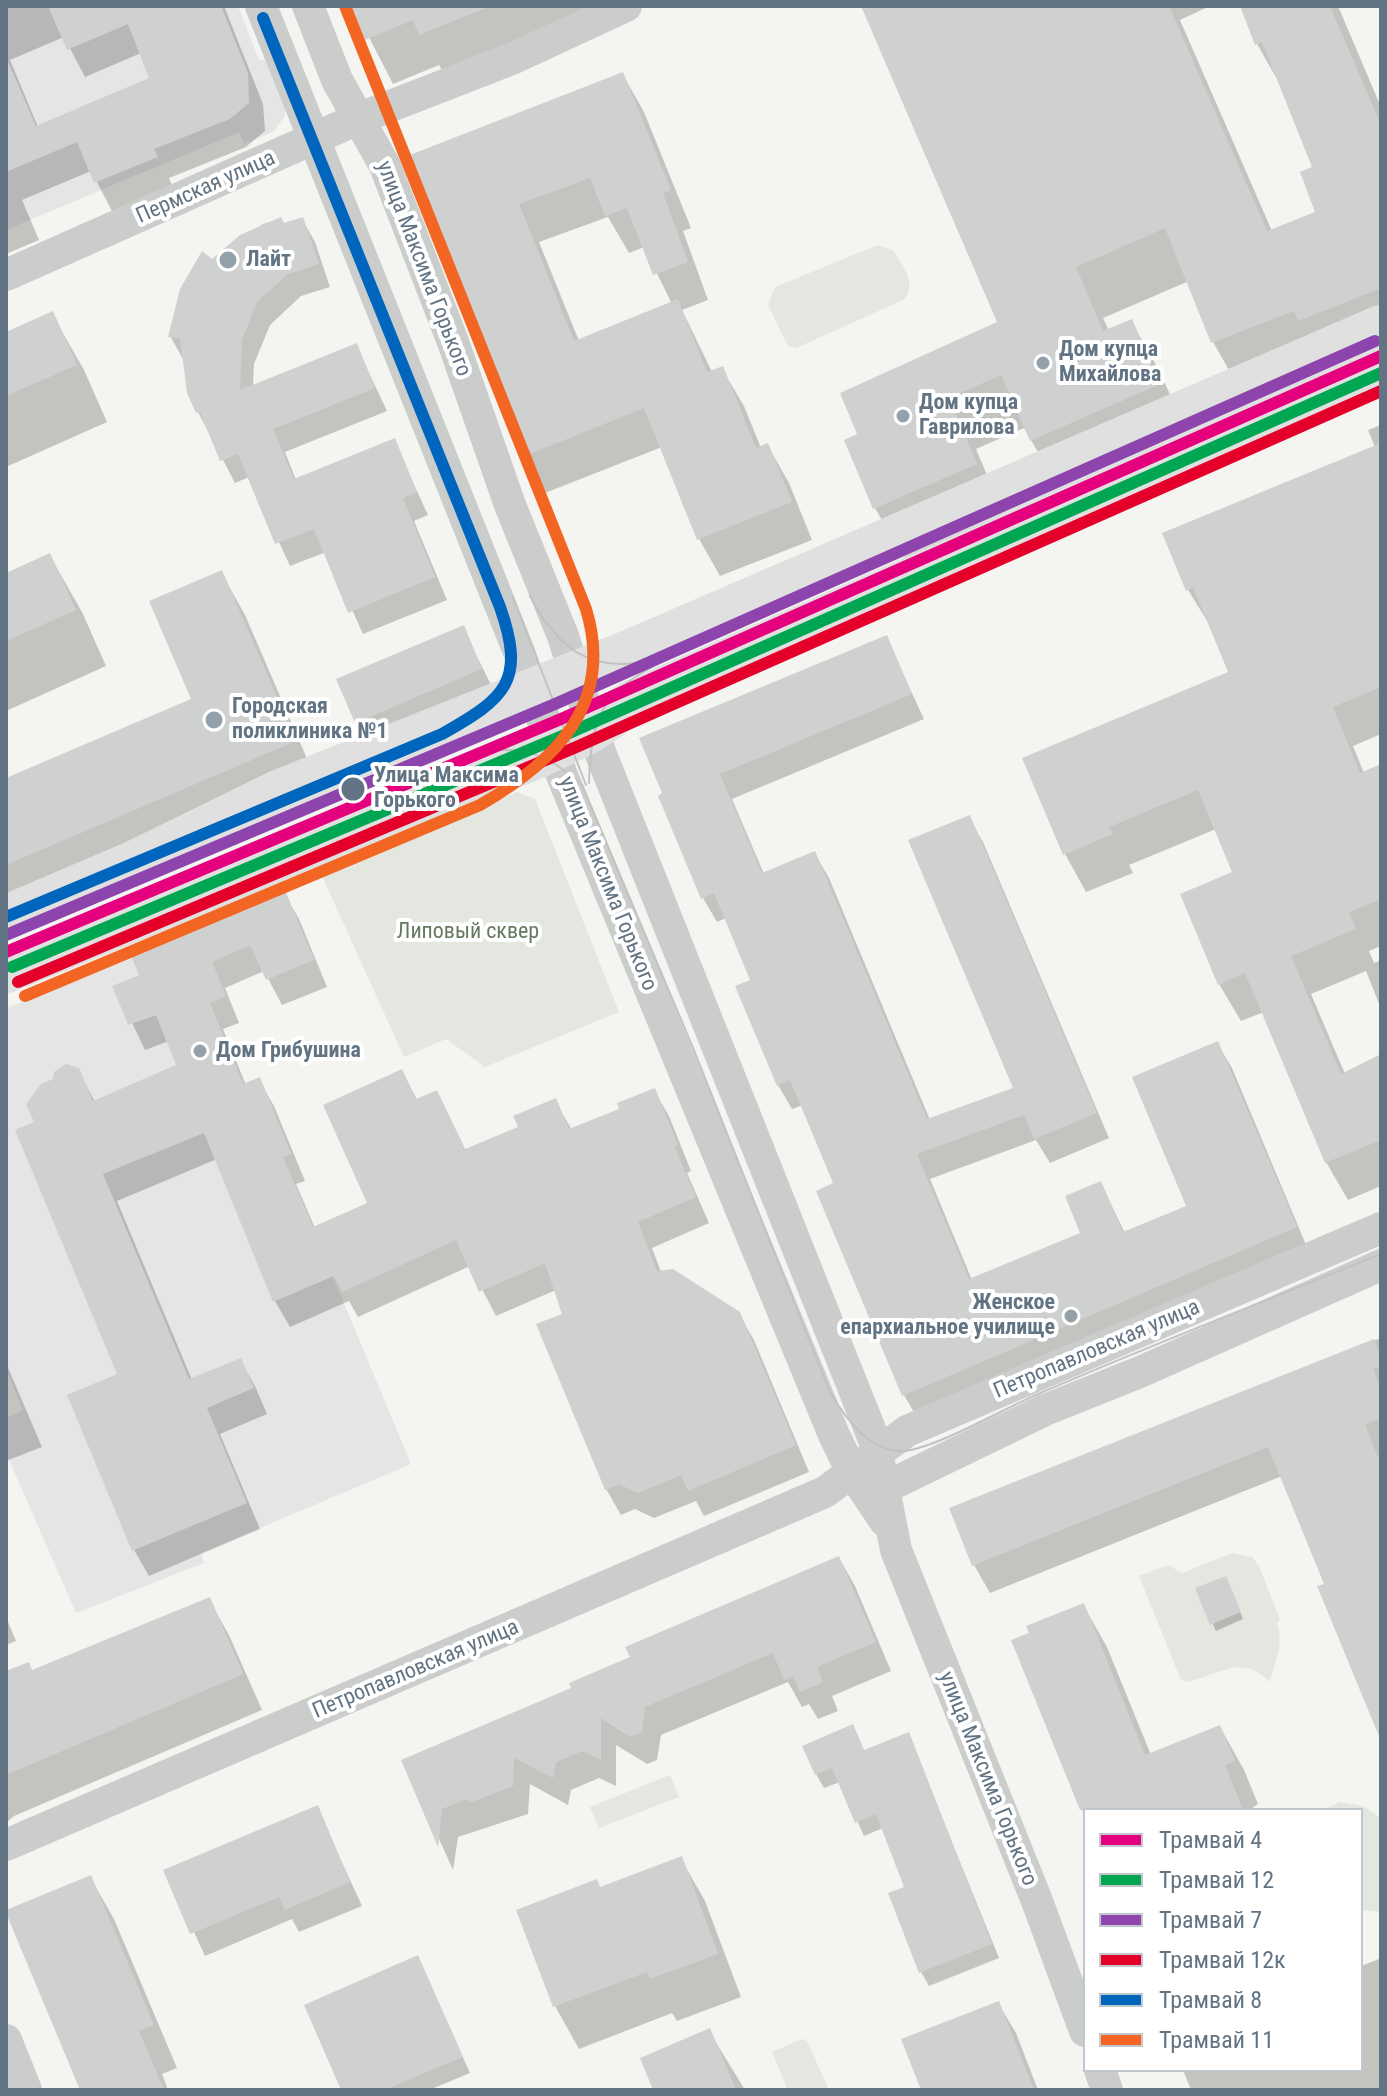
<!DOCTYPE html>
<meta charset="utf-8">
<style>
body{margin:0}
#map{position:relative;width:1387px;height:2096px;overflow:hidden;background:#f4f4f1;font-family:"Roboto Condensed",sans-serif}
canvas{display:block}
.frame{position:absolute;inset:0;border:8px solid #627483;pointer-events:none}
.legend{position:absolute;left:1083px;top:1808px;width:280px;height:264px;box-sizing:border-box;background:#fff;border:2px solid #c0c7cd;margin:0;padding:10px 14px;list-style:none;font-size:24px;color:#627483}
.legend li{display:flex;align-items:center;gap:16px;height:40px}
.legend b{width:40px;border:2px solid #c0c7cd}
</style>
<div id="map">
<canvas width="1387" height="2096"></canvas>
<div class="frame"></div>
<ul class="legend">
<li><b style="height:10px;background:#e5007d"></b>Трамвай 4</li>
<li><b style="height:10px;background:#00a651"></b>Трамвай 12</li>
<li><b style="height:10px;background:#8e44ad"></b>Трамвай 7</li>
<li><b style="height:10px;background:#e4002b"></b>Трамвай 12к</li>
<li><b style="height:10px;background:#0065bd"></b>Трамвай 8</li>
<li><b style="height:10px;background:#f26522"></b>Трамвай 11</li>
</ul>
</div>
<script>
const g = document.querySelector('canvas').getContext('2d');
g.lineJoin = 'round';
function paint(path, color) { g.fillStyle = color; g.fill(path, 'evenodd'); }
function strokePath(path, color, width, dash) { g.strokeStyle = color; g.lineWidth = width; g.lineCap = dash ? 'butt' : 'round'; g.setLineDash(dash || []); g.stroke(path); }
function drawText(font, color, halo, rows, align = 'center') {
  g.font = font + ' "Roboto Condensed",sans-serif'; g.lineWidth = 8; g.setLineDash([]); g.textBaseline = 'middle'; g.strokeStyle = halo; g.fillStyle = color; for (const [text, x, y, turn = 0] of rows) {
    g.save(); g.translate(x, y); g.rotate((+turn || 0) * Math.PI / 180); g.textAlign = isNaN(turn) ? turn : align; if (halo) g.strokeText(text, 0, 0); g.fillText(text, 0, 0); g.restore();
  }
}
paint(new Path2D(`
 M 6,6 L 238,6 L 259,60 L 272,61 L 288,104 L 284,117 L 274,131 L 261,137 L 244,144 L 239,132 L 6,230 Z
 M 130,954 L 139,975 L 112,986 L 128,1025 L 156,1015 L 224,1181 L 296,1188 L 411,1464 L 201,1553 L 204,1563 L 76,1613 L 6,1453 L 6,1418 L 23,1410 L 6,1370 L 6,1009 Z`), '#e4e5e4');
paint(new Path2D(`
 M 878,245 L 894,251 C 903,267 918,284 903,300 L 796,348 L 788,346 L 768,305 L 775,287 Z
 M 517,792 L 535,799 L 619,1012 L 485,1067 L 446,1039 L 404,1057 L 322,876 Z
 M 1232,1553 L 1252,1557 L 1259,1566 L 1280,1620 L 1277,1624 C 1284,1646 1275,1661 1270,1682 C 1240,1653 1221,1674 1187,1682 L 1181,1680 L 1139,1576 L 1168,1565 L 1182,1573 Z
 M 670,1775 L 679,1797 L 599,1828 L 590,1807 Z
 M 1340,1802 L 1364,1806 L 1381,1818 L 1381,1912 L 1361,1910 L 1361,1810 L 1322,1810 Z
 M 802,2039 L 807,2041 L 829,2090 L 788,2090 L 772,2052 Z`), '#e3e7df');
paint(new Path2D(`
 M 6,6 L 224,6 L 263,104 L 265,131 L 246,147 L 169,178 L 172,185 L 112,211 L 91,171 L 22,200 L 39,240 L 6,254 ZM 64,37 L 85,77 L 141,53 L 152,80 L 38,127 L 10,60 Z
 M 353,6 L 631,6 L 447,79 L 439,65 L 393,84 Z
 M 863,6 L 1210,6 L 1180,20 L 1272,231 L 1318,213 L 1315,168 L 1285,93 L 1257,44 L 1242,6 L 1338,6 L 1381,107 L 1381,350 L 1242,393 L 1213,342 L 1189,281 L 1103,318 L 1109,331 L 1131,321 L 1160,372 L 1188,435 L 1060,490 L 1024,428 L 976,449 L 1004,515 L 904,558 L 875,508 L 860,435 L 1000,323 Z
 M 623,75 L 644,112 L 691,228 L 683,231 L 708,300 L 682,310 L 712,372 L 722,369 L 744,406 L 761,448 L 768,446 L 789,483 L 812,540 L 720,576 L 699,539 L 662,447 L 545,493 L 524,456 L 405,159 ZM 608,217 L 629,253 L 644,247 L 672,304 L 579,341 L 539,242 Z
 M 280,219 L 284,226 L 302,219 L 315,242 L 330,287 L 301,296 L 270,325 L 254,364 L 253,386 L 356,345 L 387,411 L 285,452 L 296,480 L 394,441 L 428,515 L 414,521 L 447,600 L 363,634 L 326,552 L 290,566 L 249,477 L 235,483 L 198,412 L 183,359 L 170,336 L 182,290 L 212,261 L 263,224 Z
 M 52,314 L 84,370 L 107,422 L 6,467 L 6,334 Z
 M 1381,425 L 1381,734 L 1353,746 L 1364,773 L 1381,766 L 1381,946 L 1369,951 L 1374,963 L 1381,960 L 1381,1009 L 1366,971 L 1311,994 L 1345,1074 L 1381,1056 L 1381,1186 L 1348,1200 L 1326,1162 L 1264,1012 L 1241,1021 L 1219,984 L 1235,873 L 1216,829 L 1129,865 L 1133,873 L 1086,892 L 1065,854 L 1231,673 L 1211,627 L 1188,590 L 1375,447 L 1368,430 Z
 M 50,556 L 82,612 L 106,666 L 6,711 L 6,575 Z
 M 221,572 L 245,615 L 318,784 L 6,918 L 6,780 L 194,700 Z
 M 463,628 L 498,699 L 374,752 L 356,722 Z
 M 886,637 L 924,719 L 732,799 L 764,874 L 815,854 L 829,878 L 930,1120 L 1016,1089 L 969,818 L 983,842 L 1109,1138 L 1050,1163 L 1036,1140 L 930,1179 L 972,1280 L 1082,1234 L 1101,1184 L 1125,1233 L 1189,1207 L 1217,1043 L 1232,1068 L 1309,1252 L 918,1419 L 904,1395 L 836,1185 L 803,1105 L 792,1109 L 778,1085 L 753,981 L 726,918 L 717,922 L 703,898 L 661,797 Z
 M 284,893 L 299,919 L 327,987 L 282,1005 L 264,971 L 225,988 L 239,1023 L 223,1029 L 246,1085 L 259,1080 L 274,1106 L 305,1181 L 296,1184 L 315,1228 L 370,1204 L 402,1072 L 418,1101 L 437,1092 L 466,1151 L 520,1128 L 555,1101 L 572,1130 L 622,1110 L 654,1090 L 669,1116 L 691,1171 L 687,1173 L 709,1223 L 652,1248 L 661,1272 L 738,1313 L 754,1340 L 809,1472 L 704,1516 L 696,1501 L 654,1518 L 635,1509 L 621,1515 L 606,1489 L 556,1290 L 496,1316 L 470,1266 L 358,1317 L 349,1301 L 290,1327 L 275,1301 L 217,1159 L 117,1201 L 192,1380 L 240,1360 L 255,1386 L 267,1414 L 220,1434 L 260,1529 L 149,1576 L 134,1550 L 120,1375 L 36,1123 L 78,1070 L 95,1102 L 179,1066 L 169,1041 L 145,1050 L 115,987 L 141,976 Z
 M 1381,1338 L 1381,1728 L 1282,1476 L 990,1593 L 974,1565 L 951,1509 Z
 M 6,1363 L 42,1447 L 6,1461 Z
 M 839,1558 L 855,1586 L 891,1671 L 832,1696 L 838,1711 L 818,1719 L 809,1704 L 802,1707 L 788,1682 L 661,1735 L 657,1760 L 647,1764 L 616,1745 L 616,1786 L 599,1778 L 571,1790 L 568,1805 L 530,1784 L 528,1814 L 458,1837 L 453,1870 L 404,1761 L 574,1689 Z
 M 1229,1585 L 1243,1619 L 1216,1631 L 1197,1590 Z
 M 209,1600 L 229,1635 L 262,1710 L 14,1816 L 6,1823 L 6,1674 L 32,1672 Z
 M 1083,1605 L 1107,1647 L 1151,1755 L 1220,1727 L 1244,1770 L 1258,1804 L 1249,1810 L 1085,1810 L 1085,1817 L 1014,1641 Z
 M 6,1617 L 16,1641 L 6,1645 Z
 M 852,1727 L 865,1752 L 908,1734 L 999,1958 L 929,1986 L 921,1972 L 907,1888 L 883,1828 L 864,1836 L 840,1782 L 824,1788 L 816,1774 Z
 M 317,1808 L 362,1906 L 299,1932 L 292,1919 L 205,1956 L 166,1871 Z
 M 681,1859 L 705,1901 L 741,1997 L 677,2021 L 672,2013 L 579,2049 L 555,2006 L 519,1911 L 601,1889 Z
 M 90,1877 L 114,1919 L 177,2068 L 162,2074 L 168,2090 L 83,2090 Z
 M 1379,1959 L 1381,2090 L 1191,2090 L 1183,2070 L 1361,2070 L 1361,1966 Z
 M 425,1972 L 470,2073 L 429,2090 L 343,2090 Z
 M 998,2003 L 1016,2033 L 1038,2090 L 924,2090 Z
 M 709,2031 L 745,2090 L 656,2090 Z`), '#0003');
paint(new Path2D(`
 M 48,6 L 221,6 L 248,73 L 249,103 L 230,119 L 154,149 L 158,157 L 94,183 L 77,142 L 6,172 L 6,57 L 36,126 L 149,78 L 128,24 L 67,50 Z
 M 351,6 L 488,6 L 488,7 L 419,35 L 413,20 L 365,40 Z
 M 861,6 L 1169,6 L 1267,231 L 1315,212 L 1300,172 L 1312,167 L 1262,42 L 1255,45 L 1240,6 L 1330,6 L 1381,125 L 1381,288 L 1298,321 L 1294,311 L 1211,343 L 1165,228 L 1076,267 L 1103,331 L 1132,319 L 1160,384 L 1030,441 L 1001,375 L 949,398 L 977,464 L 873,509 L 844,440 L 857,434 L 840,393 L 997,322 Z
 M 623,72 L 671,190 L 663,193 L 688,262 L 653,275 L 627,208 L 605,216 L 590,178 L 519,204 L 574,341 L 678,299 L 707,372 L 723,366 L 756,448 L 768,443 L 792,502 L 697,540 L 644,408 L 522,457 L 402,158 Z
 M 281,217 L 284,223 L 303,217 L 319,264 L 288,274 L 257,302 L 242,340 L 240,390 L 357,343 L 375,388 L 273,429 L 294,479 L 395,438 L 417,492 L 403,498 L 435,577 L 348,613 L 314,529 L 275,544 L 238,454 L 220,461 L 200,412 L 196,413 L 187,393 L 180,338 L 168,337 L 180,289 L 202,251 L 212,259 L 240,235 Z
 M 53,311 L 77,365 L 6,396 L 6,332 Z
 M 1381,443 L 1381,687 L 1333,707 L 1360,773 L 1381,764 L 1381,899 L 1349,912 L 1356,929 L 1291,956 L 1341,1074 L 1381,1054 L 1381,1140 L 1325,1163 L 1245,973 L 1218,985 L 1180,894 L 1232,872 L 1198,790 L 1109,827 L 1113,834 L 1063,855 L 1022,758 L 1228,672 L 1193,587 L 1186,591 L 1162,533 Z
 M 50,553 L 76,610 L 6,641 L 6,573 Z
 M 222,570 L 296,741 L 6,865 L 6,778 L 191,699 L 149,601 Z
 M 464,625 L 482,669 L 355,723 L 336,679 Z
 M 887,635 L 912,694 L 720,774 L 762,873 L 815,851 L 927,1119 L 1013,1088 L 908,840 L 970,815 L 1097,1113 L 1034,1139 L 1024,1115 L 917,1154 L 969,1279 L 1080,1233 L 1065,1196 L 1101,1181 L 1123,1232 L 1186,1206 L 1132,1077 L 1218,1041 L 1297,1227 L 902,1396 L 816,1191 L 833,1183 L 790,1080 L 777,1086 L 735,986 L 750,980 L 714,893 L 701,899 L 658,796 L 662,793 L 639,738 Z
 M 285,890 L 314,960 L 266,980 L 250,945 L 212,962 L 226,996 L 210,1003 L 243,1084 L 260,1077 L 291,1154 L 283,1157 L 313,1227 L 367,1203 L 323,1105 L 402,1069 L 416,1099 L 437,1090 L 465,1149 L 518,1127 L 513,1116 L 556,1098 L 569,1129 L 619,1109 L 617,1103 L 655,1088 L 678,1145 L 674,1146 L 696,1197 L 638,1222 L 657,1271 L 673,1269 L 740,1312 L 796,1445 L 688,1491 L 681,1475 L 638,1493 L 619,1484 L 605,1490 L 536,1324 L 562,1314 L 545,1263 L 479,1292 L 456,1240 L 342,1292 L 334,1276 L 273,1302 L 204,1133 L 103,1174 L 189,1379 L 241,1358 L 254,1388 L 207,1408 L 247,1503 L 132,1551 L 67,1395 L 117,1374 L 15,1130 L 34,1122 L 26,1104 L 41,1084 L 53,1079 L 54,1072 L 66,1064 L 79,1068 L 93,1101 L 176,1065 L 156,1015 L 128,1025 L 112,986 L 139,975 L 130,954 Z
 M 1374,1339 L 1381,1357 L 1381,1366 L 1373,1369 L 1381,1389 L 1381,1418 L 1365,1425 L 1381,1465 L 1381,1741 L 1317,1586 L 1324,1584 L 1268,1447 L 972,1566 L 949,1508 Z
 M 839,1556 L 876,1642 L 817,1667 L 823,1682 L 800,1692 L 793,1676 L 784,1680 L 773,1653 L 645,1707 L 642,1732 L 630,1737 L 601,1718 L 601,1760 L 582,1751 L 556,1762 L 553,1778 L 514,1758 L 513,1786 L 472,1802 L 466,1799 L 442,1809 L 438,1847 L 401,1760 L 571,1688 L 569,1683 L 630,1657 L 625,1647 Z
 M 1226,1576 L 1241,1612 L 1210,1625 L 1195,1588 Z
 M 210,1597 L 243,1674 L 6,1775 L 6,1671 L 29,1662 L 32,1670 Z
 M 1084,1603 L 1145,1755 L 1220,1725 L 1235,1761 L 1225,1765 L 1243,1810 L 1080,1810 L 1011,1640 L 1029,1633 L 1026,1626 Z
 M 853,1724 L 864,1750 L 909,1732 L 992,1944 L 919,1973 L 888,1893 L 904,1887 L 876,1814 L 855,1823 L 832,1768 L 815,1775 L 802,1746 Z
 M 318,1805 L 350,1882 L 285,1910 L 279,1897 L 190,1934 L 163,1870 Z
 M 682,1856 L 718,1954 L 650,1979 L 647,1972 L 553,2007 L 516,1910 L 597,1879 L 600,1887 Z
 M 91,1875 L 154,2025 L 139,2031 L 164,2090 L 80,2090 L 6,1913 L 6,1910 Z
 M 418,1955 L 463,2057 L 384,2090 L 341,2090 L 304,2005 Z
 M 999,2001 L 1034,2090 L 921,2090 L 901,2039 Z
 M 710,2028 L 736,2090 L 653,2090 L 640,2058 Z`), '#cfd0d0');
strokePath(new Path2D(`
 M 261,6 L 519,652 L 561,773 L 834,1435 L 852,1472 L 885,1521
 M 308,6 L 337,80 L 385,166 L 453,342 L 510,505 L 563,636 L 600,752 L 875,1442 L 896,1550 L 1037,1901 L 1085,2031
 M 6,275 L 360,118 L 514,58 L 626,6
 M 864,1489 L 884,1488 L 1045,1410 L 1140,1372 L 1381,1265
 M 6,1845 L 825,1492 L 907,1431 L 1381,1228
 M 6,2040 L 26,2090
 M 1100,2070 L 1107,2090`), '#cbcdcd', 32);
strokePath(new Path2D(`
 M 6,917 L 133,863 L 278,792 L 631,651 L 1381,327`), '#e0e0e0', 44);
strokePath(new Path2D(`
 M 6,971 L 541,755 L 592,730 L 632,702 L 1381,371`), '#e0e0e0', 44);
strokePath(new Path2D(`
 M 1380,342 L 1381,342
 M 512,595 L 586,785
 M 530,596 C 557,648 591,675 652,660
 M 475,755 C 520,742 549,755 582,785 L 693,1048 L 829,1390 C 843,1415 868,1451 901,1451 C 931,1451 1005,1408 1036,1395 C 1150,1345 1266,1301 1381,1254
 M 589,783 C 591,698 613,687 685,649`), '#c1c3c3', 2);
strokePath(new Path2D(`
 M 6,952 L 561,719 L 1381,356`), '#e5007d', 12);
strokePath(new Path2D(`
 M 12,967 L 567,734 L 1381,373`), '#00a651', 12);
strokePath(new Path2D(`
 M 6,935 L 555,704 L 1375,341`), '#8e44ad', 12);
strokePath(new Path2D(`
 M 18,982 L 574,748 L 1381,391`), '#e4002b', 12);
strokePath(new Path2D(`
 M 6,917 L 442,734 C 506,698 526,681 500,607 L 263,18`), '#0065bd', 12);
strokePath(new Path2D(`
 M 25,996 L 480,805 C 555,762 615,704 586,609 L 345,6`), '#f26522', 12);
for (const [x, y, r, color] of [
 [228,260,10,"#95a1aa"],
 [1043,363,8,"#95a1aa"],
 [903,416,8,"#95a1aa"],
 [214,720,10,"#95a1aa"],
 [353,789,13,"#627483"],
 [200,1051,8,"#95a1aa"],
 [1071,1316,8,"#95a1aa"]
]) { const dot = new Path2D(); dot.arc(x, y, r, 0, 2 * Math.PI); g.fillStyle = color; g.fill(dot); strokePath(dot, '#fff', 3); }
drawText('22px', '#627483', '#fff', [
 ["Пермская улица",206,188,-24],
 ["улица Максима Горького",423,269,69],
 ["улица Максима Горького",607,884,68],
 ["Петропавловская улица",1097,1350,-23],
 ["Петропавловская улица",416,1670,-23],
 ["улица Максима Горького",987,1779,68]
]);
drawText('bold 22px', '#627483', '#fff', [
 ["Лайт",246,260],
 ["Дом купца",1059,350],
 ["Михайлова",1059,375],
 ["Дом купца",919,403],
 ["Гаврилова",919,428],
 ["Городская",232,707],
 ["поликлиника №1",232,732],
 ["Дом Грибушина",216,1051],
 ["Женское",1055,1303,"right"],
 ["епархиальное училище",1055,1328,"right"]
], 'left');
drawText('bold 22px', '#627483', '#fff', [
 ["Улица Максима",374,776],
 ["Горького",374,801]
], 'left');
drawText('22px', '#667a61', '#fff', [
 ["Липовый сквер",468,932]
]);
</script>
